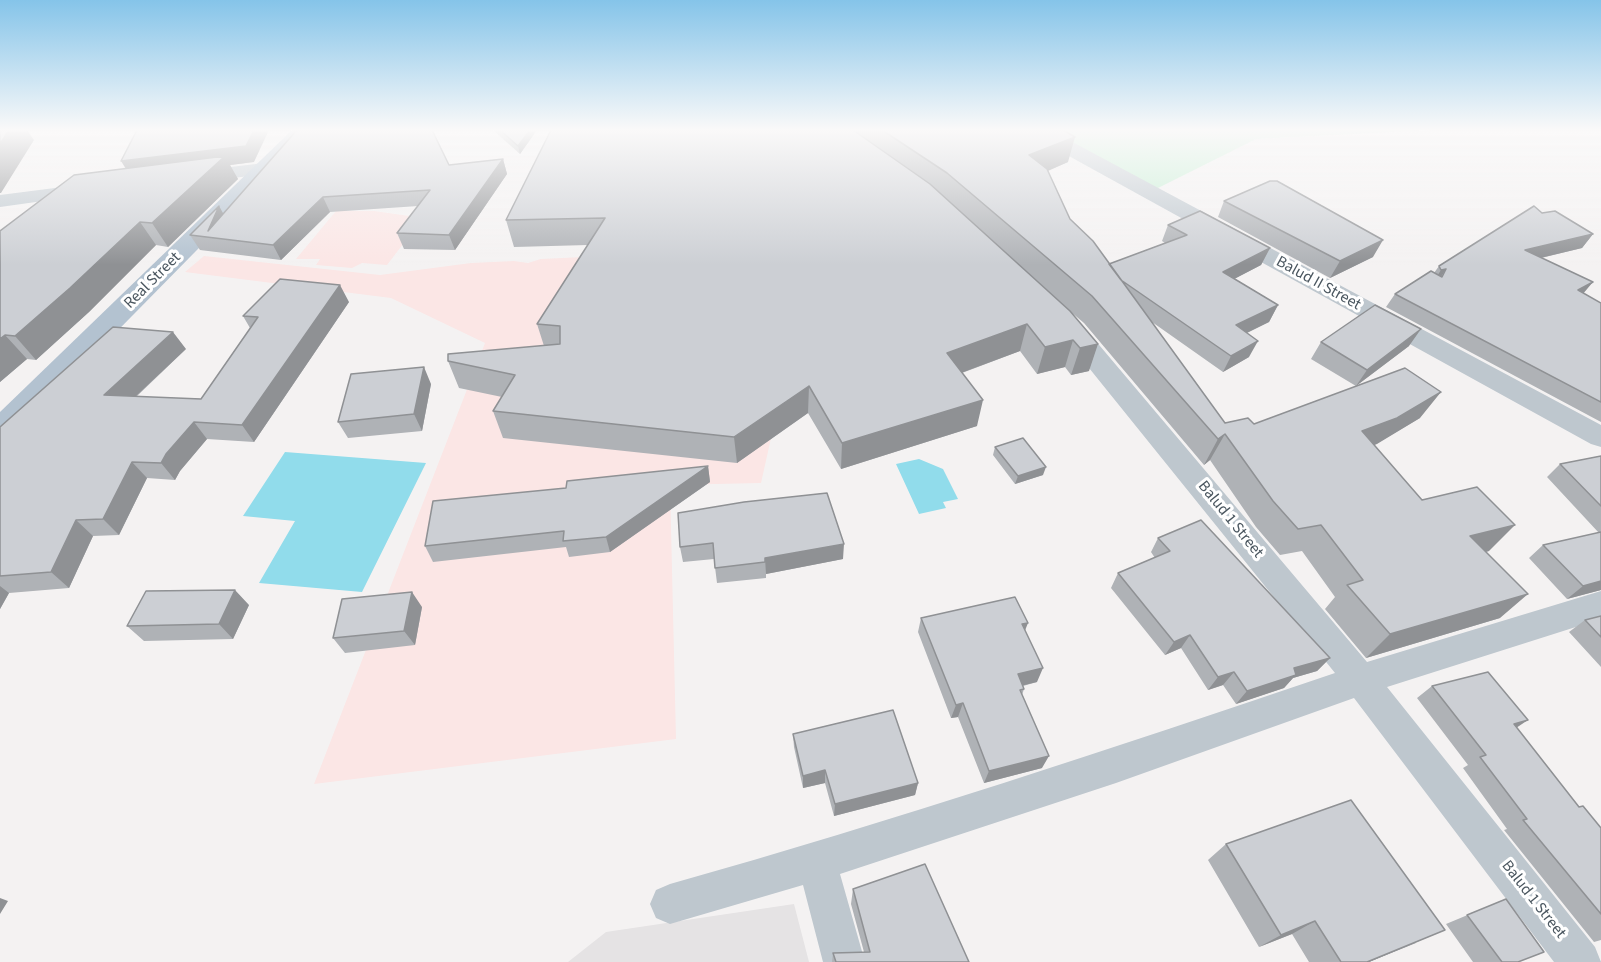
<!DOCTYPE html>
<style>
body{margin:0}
canvas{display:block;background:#f4f2f2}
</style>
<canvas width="1601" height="962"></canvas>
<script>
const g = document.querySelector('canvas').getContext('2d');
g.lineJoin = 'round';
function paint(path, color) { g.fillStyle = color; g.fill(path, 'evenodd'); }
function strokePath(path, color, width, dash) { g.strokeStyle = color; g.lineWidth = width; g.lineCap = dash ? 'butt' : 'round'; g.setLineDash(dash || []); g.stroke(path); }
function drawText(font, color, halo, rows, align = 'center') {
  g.font = font + ' "Source Sans 3",sans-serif'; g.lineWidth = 6; g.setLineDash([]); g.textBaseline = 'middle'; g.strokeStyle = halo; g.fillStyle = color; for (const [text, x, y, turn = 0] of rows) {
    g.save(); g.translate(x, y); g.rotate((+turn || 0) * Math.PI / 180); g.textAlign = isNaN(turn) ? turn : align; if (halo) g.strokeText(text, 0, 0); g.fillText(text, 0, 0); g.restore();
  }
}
paint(new Path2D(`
 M 794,904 L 809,962 L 568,962 L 606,932 Z`), '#e5e3e4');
paint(new Path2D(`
 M 336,211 L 374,211 L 423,218 L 387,265 L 362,263 L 352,268 L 316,265 L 320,259 L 296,259 Z
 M 204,256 L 380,275 L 471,263 L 514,261 L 528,263 L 541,259 L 584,257 L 779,402 L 761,483 L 670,485 L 676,739 L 314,784 L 485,343 L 391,298 L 185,272 Z`), '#fbe6e5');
paint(new Path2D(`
 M 1036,130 L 1430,130 L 1256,139 L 1150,192 Z`), '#c3efd2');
paint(new Path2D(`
 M 285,452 L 426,463 L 362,592 L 259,583 L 295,521 L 243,516 Z
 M 919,459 L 943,469 L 958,499 L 943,502 L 946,508 L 919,514 L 896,464 Z`), '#91dceb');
paint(new Path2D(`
 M 1027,130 L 1050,130 L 1601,425 L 1601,447 L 1591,444 L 1029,134 Z
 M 264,163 L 271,165 L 274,169 L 271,173 L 197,183 L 190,181 L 187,177 L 190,173 L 197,171 Z
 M 86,184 L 93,186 L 96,190 L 93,194 L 0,207 L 0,195 Z
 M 1069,318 L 1078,320 L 1367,662 L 1601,591 L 1601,619 L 1387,687 L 1595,947 L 1601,962 L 1554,962 L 1354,698 L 1116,783 L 840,874 L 865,962 L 823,962 L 803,885 L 670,924 L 656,918 L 650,904 L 656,890 L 670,884 C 894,821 1114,748 1335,673 L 1060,332 L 1057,326 L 1060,320 Z`), '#bec7ce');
paint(new Path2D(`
 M 292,130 L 315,130 L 11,439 L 0,442 L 0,412 Z`), '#b3c2d0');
paint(new Path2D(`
 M 493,130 L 537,130 L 520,154 Z
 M 551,130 L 1063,130 L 1068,162 L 1048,171 L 1070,219 L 1109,264 L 1165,243 L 1162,241 L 1168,225 L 1270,248 L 1261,265 L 1234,279 L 1278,305 L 1269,322 L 1247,333 L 1249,357 L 1223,372 L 1152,322 L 1225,423 L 1254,424 L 1420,418 L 1374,445 L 1422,500 L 1489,551 L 1486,552 L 1500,618 L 1366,658 L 1325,609 L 1335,597 L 1302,551 L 1280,555 L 1256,527 L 1210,460 L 1204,465 L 1084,323 L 1071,312 L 1089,371 L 1071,375 L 1065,367 L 1037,374 L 1020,351 L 962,373 L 977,426 L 841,469 L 808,413 L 737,463 L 503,438 L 493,411 L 502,397 L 459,388 L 448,361 L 544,346 L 537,324 L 588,245 L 514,247 L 506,220 Z
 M 503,159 L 507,174 L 455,250 L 404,249 L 397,233 L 418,206 L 330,212 L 281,260 L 200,250 L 190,235 L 219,206 L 223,214 L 449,165 Z
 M 254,162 L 230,165 L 238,179 L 168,247 L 156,245 L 89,312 L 36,360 L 27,359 L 0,382 L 0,231 L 74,175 Z
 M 1224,201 L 1373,257 L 1330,278 L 1218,217 Z
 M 1542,213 L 1593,234 L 1582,248 L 1541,258 L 1583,293 L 1601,303 L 1601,422 L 1386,307 L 1395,294 L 1434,273 L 1439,266 Z
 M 349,302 L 254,442 L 207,439 L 180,471 L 175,480 L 147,478 L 119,535 L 93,536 L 69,588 L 9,593 L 0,609 L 0,427 L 186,349 L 136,397 L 201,399 L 250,328 L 243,316 Z
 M 1321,342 L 1409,346 L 1356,386 L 1311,359 Z
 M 431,384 L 422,431 L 348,438 L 338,422 Z
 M 995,447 L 1043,475 L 1015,484 L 993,455 Z
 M 1601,456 L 1601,590 L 1567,599 L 1529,558 L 1543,545 L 1599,533 L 1547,477 L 1560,464 Z
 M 708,466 L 710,482 L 610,552 L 569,557 L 566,547 L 433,562 L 425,546 L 566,488 Z
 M 678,513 L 843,559 L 766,574 L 766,578 L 717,583 L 714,559 L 683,562 L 680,547 Z
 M 1158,538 L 1330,658 L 1317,671 L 1293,678 L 1284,688 L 1236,704 L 1223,685 L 1208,690 L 1181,648 L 1165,655 L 1111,588 L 1118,573 L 1155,558 L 1151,552 Z
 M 249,605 L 233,639 L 144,641 L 127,626 Z
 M 422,607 L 415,645 L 345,653 L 333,638 Z
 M 1601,616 L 1601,667 L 1569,632 L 1585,620 Z
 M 921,618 L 1025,630 L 1037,682 L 1023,686 L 1024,689 L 1022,695 L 1042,768 L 984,783 L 958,717 L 951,718 L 918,632 Z
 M 1432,686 L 1517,728 L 1579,807 L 1601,828 L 1601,940 L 1594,942 L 1504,830 L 1507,829 L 1463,768 L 1468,765 L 1417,698 Z
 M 793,734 L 918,783 L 915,795 L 834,816 L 825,783 L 803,788 L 794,747 Z
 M 1226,844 L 1416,943 L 1369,962 L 1309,962 L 1292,934 L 1259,947 L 1208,860 Z
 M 853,889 L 969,962 L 832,962 L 833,953 L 864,952 L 851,904 Z
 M 1506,899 L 1518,962 L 1473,962 L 1446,924 Z`), '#afb2b6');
paint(new Path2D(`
 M 9,130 L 27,130 L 34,140 L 1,193 L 0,193 L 0,144 Z
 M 254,130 L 269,130 L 254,162 L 230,165 L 238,179 L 168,247 L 152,223 L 131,177 L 121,161 Z
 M 530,130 L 537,130 L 520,154 L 518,146 Z
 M 1075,137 L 1068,162 L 1024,181 L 1029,155 Z
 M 503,159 L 507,174 L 455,250 L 449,235 Z
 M 323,197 L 330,212 L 281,260 L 273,245 Z
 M 219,206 L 228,222 L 208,231 Z
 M 140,222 L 156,245 L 89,312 L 36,360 L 15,336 Z
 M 1593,234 L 1582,248 L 1515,264 L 1525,250 Z
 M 1383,240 L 1373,257 L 1330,278 L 1340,261 Z
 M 1270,248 L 1261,265 L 1215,289 L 1223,272 Z
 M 1446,269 L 1437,283 L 1432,284 L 1441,270 Z
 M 1593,282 L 1582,295 L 1578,290 Z
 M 340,285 L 349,302 L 254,442 L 242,425 Z
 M 1278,305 L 1269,322 L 1228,342 L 1236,325 Z
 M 1027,324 L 1020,351 L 942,380 L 947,353 Z
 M 1421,329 L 1409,346 L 1356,386 L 1367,370 Z
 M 173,332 L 186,349 L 119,412 L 104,395 Z
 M 5,335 L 27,359 L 0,382 L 0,339 Z
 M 1073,340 L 1065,367 L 1037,374 L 1045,347 Z
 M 1258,341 L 1249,357 L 1223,372 L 1231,356 Z
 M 1098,344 L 1089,371 L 1071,375 L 1080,348 Z
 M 424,367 L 431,384 L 422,431 L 414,414 Z
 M 809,386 L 808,413 L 737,463 L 734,437 Z
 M 1441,392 L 1420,418 L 1377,444 L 1342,458 L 1362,431 Z
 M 983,400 L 977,426 L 841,469 L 842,443 Z
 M 194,422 L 207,439 L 180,471 L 175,480 L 161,463 L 166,454 Z
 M 1225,434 L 1210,460 L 1204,465 L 1218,439 Z
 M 132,462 L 147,478 L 119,535 L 103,519 Z
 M 708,466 L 710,482 L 610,552 L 606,537 Z
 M 1046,467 L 1043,475 L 1015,484 L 1018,476 Z
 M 76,520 L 93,536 L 69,588 L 51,572 Z
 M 1515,525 L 1489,551 L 1445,562 L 1470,536 Z
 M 844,544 L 843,559 L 766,574 L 765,558 Z
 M 1601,581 L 1601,590 L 1567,599 L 1583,586 Z
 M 0,586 L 9,593 L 0,609 Z
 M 235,590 L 249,605 L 233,639 L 219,624 Z
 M 412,592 L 422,607 L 415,645 L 404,631 Z
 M 1528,594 L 1500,618 L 1366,658 L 1390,634 Z
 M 1028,623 L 1022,638 L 1022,624 Z
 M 1190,635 L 1181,648 L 1165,655 L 1174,642 Z
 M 1330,658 L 1317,671 L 1293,678 L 1284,688 L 1236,704 L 1247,691 L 1294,668 Z
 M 1043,668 L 1037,682 L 1012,688 L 1018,674 Z
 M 1234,672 L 1223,685 L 1208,690 L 1218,677 Z
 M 963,703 L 958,717 L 951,718 L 956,705 Z
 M 1528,720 L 1510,732 L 1514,724 Z
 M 1049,756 L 1042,768 L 984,783 L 989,771 Z
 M 825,770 L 825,783 L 803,788 L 803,776 Z
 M 918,783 L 915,795 L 834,816 L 835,804 Z
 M 0,898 L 8,901 L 0,914 Z
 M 1315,921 L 1292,934 L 1259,947 L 1281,935 Z
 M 1445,930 L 1369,962 L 1367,962 Z`), '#8f9194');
const building = new Path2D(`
 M 0,130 L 9,130 L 0,144 Z
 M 137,130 L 254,130 L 246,146 L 121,161 Z
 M 297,130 L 432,130 L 449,165 L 503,159 L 449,235 L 397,233 L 430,190 L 323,197 L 273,245 L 190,235 L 219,206 L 208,231 Z
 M 500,130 L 530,130 L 518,146 Z
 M 551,130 L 853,130 L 930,184 L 1070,311 L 1098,344 L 1080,348 L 1073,340 L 1045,347 L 1027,324 L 947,353 L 983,400 L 842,443 L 809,386 L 734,437 L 493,411 L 515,375 L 448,361 L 448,354 L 560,344 L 560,326 L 537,324 L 605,218 L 506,220 Z
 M 882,130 L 1063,130 L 1075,137 L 1029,155 L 1047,169 L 1070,219 L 1093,241 L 1225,423 L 1248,418 L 1254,424 L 1405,368 L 1441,392 L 1397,418 L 1362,431 L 1422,500 L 1477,487 L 1515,525 L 1470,536 L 1528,594 L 1390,634 L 1347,585 L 1363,580 L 1321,525 L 1298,529 L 1273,501 L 1225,434 L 1218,439 L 1092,296 L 947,173 Z
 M 225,156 L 152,223 L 140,222 L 70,288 L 15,336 L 5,335 L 0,339 L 0,231 L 74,175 Z
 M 1270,181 L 1277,181 L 1383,240 L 1340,261 L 1224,201 Z
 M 1534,206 L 1542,213 L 1555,211 L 1593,234 L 1525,250 L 1593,282 L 1578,290 L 1601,303 L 1601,402 L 1395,294 L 1431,271 L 1442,277 L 1446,269 L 1441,270 L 1439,266 Z
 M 1200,211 L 1270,248 L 1223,272 L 1278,305 L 1236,325 L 1258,341 L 1231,356 L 1121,280 L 1109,264 L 1187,235 L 1168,225 Z
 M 280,279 L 340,285 L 242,425 L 194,422 L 166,454 L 161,463 L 132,462 L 103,519 L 76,520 L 51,572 L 0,576 L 0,427 L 113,327 L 173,332 L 104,395 L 201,399 L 258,317 L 243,316 Z
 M 1375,305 L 1421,329 L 1367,370 L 1321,342 Z
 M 424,367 L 414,414 L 338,422 L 351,374 Z
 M 1023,438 L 1046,467 L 1018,476 L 995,447 Z
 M 1601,456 L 1601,506 L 1560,464 Z
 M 708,466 L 606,537 L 563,541 L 564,531 L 425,546 L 433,501 L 566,488 L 567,481 Z
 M 827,493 L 844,544 L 765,558 L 765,562 L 715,568 L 713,543 L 680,547 L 678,513 L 744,502 Z
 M 1201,520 L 1330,658 L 1294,668 L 1296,675 L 1247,691 L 1234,672 L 1218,677 L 1190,635 L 1174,642 L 1118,573 L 1170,551 L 1158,538 Z
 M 1601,532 L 1601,581 L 1583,586 L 1543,545 Z
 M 235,590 L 219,624 L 127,626 L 146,591 Z
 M 412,592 L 404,631 L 333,638 L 342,599 Z
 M 1015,597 L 1028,623 L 1022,624 L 1043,668 L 1018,674 L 1024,689 L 1020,690 L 1049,756 L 989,771 L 963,703 L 956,705 L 921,618 Z
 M 1601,616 L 1601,637 L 1585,620 Z
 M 1488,672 L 1528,720 L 1514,724 L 1579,807 L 1583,806 L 1601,828 L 1601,914 L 1523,820 L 1527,819 L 1480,757 L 1486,755 L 1432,686 Z
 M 893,710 L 918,783 L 835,804 L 825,770 L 803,776 L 793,734 Z
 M 1351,800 L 1445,930 L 1367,962 L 1341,962 L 1315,921 L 1281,935 L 1226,844 Z
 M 925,864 L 969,962 L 836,962 L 833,953 L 870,952 L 853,889 Z
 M 1506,899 L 1544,952 L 1518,962 L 1502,962 L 1467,915 Z`);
paint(building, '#cccfd4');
strokePath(building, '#8f9194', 1.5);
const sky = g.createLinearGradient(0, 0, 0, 265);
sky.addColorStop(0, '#85c4e9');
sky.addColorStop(0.49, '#faf9f9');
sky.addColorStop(1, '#faf9f900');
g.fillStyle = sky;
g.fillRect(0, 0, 1601, 265);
drawText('16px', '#4a565f', '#fff', [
 ["Real Street",153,281,-45],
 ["Balud II Street",1318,284,29],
 ["Balud 1 Street",1230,520,51],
 ["Balud 1 Street",1533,900,52]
]);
</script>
